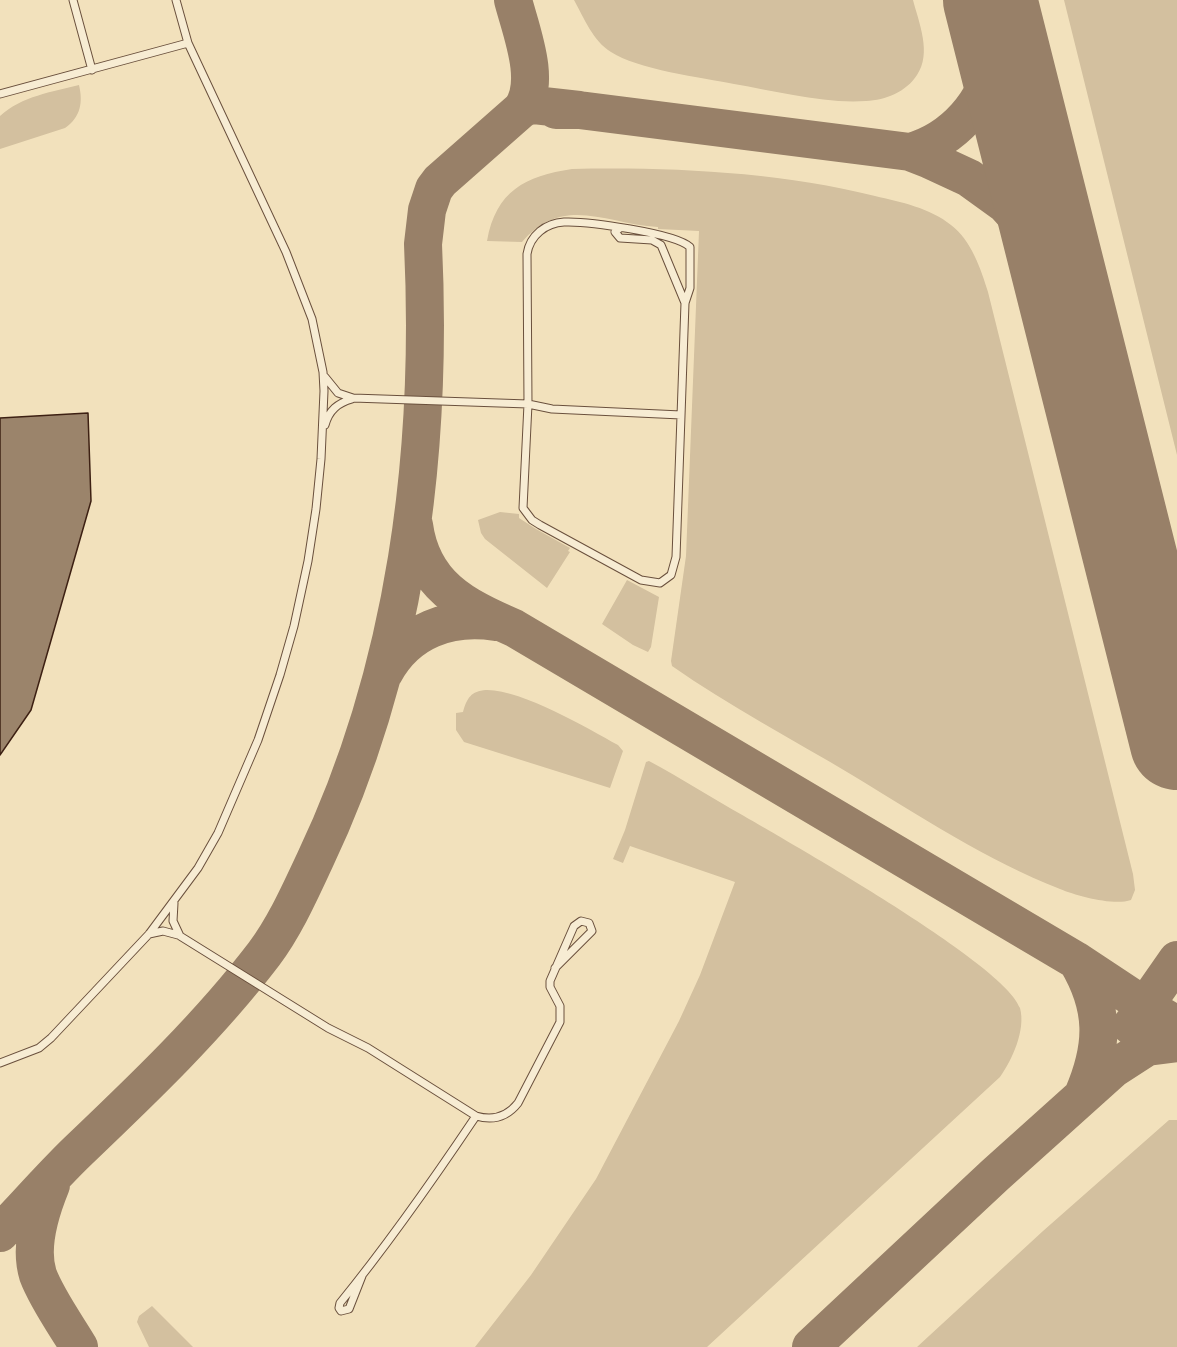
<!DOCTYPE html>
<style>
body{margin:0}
canvas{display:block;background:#f2e1bc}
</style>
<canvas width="1177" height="1347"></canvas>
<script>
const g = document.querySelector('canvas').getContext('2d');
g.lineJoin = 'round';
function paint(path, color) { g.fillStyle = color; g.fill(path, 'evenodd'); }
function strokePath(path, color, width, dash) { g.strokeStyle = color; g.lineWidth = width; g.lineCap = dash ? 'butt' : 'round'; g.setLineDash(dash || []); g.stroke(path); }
paint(new Path2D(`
 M 574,0 L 913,0 C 919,23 932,53 917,75 C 906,92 886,100 866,101 C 824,104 776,91 734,84 C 703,78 636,69 611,52 C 593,41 584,18 574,0 Z
 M 1064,0 L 1177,0 L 1177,455 Z
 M 79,85 C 83,102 81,117 65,128 L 0,149 L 0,116 C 22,96 52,92 79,85 Z
 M 572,169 C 673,167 777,172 875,196 C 901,202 930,208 951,225 C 971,240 981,269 988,292 L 1133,874 L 1135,890 L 1131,900 C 1114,906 1077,896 1060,889 C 988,861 918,815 852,775 C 792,739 729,706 672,666 L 671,661 L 686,556 L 699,231 L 658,229 L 658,227 C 605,224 564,194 522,242 L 487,241 C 496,191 525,176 572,169 Z
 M 500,512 L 519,514 L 519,518 L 536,529 L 570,548 L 568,551 L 570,552 L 547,588 L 485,539 L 481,533 L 478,520 Z
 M 627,580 L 659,597 L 651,647 L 648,652 L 633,645 L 602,624 Z
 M 486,690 C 521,689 587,728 618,745 L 623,751 L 610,788 L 464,742 L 456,730 L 456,713 L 463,712 C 467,698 471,691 486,690 Z
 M 649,761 C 681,778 712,798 744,816 C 792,844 1006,965 1020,1008 C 1026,1030 1012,1060 1000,1077 L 707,1347 L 475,1347 L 531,1275 L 596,1179 L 679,1021 L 700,975 L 735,882 L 630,846 L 623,863 L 613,859 L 625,830 L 646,762 Z
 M 1169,1120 L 1177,1120 L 1177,1347 L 917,1347 L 1043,1231 Z
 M 152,1306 L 193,1347 L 149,1347 L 137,1322 L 139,1316 Z`), '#d3c09f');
strokePath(new Path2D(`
 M 513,0 C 521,31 542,82 521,110
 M 556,110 L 579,110 L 910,152 L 928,159 L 969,178 L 1005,204 L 1035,237 L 1049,261 L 1062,291
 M 910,152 C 953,140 988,102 994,57 C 996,42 994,26 993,11
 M 414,525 C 422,585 463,606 514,628 L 1077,961 L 1145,1006 L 1177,1025
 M 384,673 C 407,630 450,615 496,622
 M 1077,961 C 1105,1008 1104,1046 1083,1095
 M 1131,1026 L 1177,960
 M 51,1185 C 40,1212 29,1246 38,1275 C 47,1299 66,1325 79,1347
 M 0,1233 C 26,1206 51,1177 78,1151 C 143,1089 209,1026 264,954 C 285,926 300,892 315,860 C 406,669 433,453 423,244 L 427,210 L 434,189 L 440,181 L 524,107 L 534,105 L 579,110
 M 811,1347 L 995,1175 L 1113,1069 L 1147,1047 L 1177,1043`), '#988068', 38);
strokePath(new Path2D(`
 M 990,0 L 1177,743`), '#988068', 94);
const building = new Path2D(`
 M 88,413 L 91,501 L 31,710 L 0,755 L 0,418 Z`);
paint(building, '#9b846b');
strokePath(building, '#3d2013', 1.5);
const service = new Path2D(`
 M 73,0 L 92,70
 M 0,94 L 188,43
 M 564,222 C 587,221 675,233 690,247 L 690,288 L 685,303 L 676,557 L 671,575 L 660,583 L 641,580 L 540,525 L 532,520 L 523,508 L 528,404 L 527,254 C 530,235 546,223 564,222 Z
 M 620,228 L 615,232 L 620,238 L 652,240 L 661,245 L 685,303
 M 325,377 L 338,393 L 353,398 L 528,404 L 552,409 L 681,415
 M 325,425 C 329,410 338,403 352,399
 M 174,903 L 173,921 L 180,936 L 328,1028 L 368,1048 L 476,1116
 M 149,934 L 163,931 L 178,935
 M 0,1063 L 39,1048 L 51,1038 L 149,934 L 198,868 L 218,833 L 258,740 L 280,675 L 294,626 L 308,561 L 316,509 L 321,459 L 324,391 L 323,372 L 312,319 L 286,252 L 188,43 L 176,0
 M 362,1276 L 349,1309 L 341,1311 L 339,1308 L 340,1303 C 389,1243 433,1180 476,1116 C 493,1121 507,1117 518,1103 L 560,1022 L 560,1006 L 550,987 L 550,981 L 574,926 L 581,921 L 589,923 L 592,931 L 555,968`);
strokePath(service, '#6a503d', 9);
strokePath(service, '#f7ecd3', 7);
</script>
